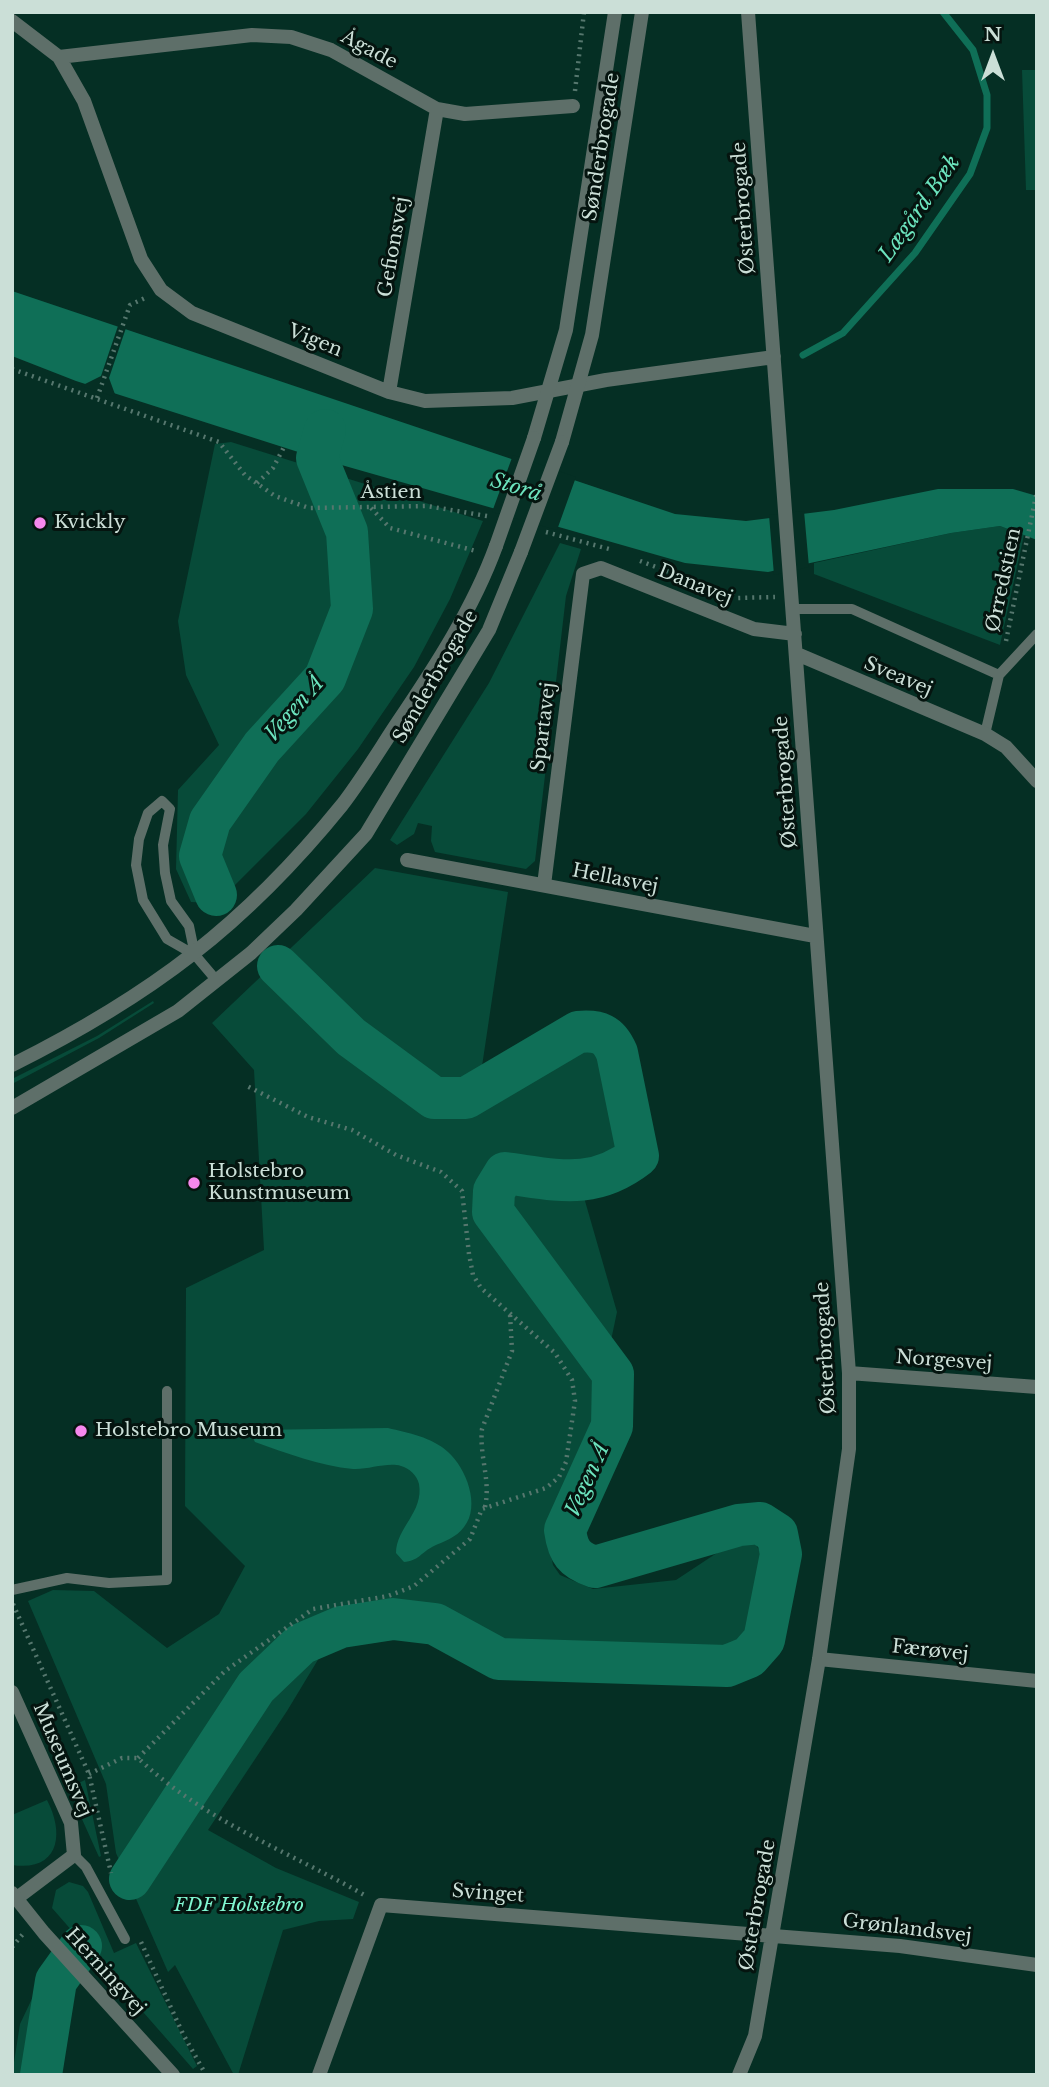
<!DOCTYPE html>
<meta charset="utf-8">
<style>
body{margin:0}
#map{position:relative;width:1049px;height:2087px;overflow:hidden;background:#052f24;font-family:"Libre Baskerville",serif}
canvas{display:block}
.frame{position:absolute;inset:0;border:14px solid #cbdfd7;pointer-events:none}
.north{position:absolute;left:958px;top:21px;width:70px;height:70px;-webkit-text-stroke:5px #05140f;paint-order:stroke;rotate:0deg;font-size:19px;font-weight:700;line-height:28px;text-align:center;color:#cbdfd7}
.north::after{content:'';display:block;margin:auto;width:24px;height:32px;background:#cbdfd7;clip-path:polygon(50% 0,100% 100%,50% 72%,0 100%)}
</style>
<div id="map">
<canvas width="1049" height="2087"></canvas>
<div class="frame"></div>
<div class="north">N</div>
</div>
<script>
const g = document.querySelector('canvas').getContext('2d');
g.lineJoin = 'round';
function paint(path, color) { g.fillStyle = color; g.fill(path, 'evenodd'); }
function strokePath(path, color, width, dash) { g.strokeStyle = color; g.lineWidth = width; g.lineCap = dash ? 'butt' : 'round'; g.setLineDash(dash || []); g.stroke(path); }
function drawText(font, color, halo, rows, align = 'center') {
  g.font = font + ' "Libre Baskerville",serif'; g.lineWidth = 6; g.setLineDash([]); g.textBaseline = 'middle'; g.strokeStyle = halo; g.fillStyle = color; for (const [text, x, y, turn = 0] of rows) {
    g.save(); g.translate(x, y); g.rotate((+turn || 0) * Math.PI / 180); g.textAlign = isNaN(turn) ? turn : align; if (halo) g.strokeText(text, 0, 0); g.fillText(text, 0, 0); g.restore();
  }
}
paint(new Path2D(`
 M 1022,70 L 1037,70 L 1037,190 L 1026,190 Z
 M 231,442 L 483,521 L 450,599 L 414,667 L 358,749 L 306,814 L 229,891 L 211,903 L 191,902 L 176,869 L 178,790 L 219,745 L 186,675 L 178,621 L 215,444 Z
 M 1000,526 L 1024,535 L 1000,645 L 814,574 L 814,563 L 951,533 Z
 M 560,543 L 581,549 L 566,596 L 535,861 L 526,869 L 435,852 L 431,841 L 432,826 L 418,823 L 414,834 L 397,845 L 390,840 L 489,683 Z
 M 375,868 L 508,892 L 481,1073 L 577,1046 L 602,1052 L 623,1142 L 583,1194 L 617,1312 L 594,1421 L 548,1540 L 553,1565 L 560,1575 L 593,1589 L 676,1580 L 738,1539 L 755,1543 L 763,1557 L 752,1632 L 725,1652 L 513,1651 L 394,1609 L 345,1615 L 287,1711 L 208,1830 L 276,1868 L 359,1902 L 353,1919 L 319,1921 L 283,1930 L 238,2075 L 234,2075 L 175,1965 L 168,1972 L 116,1853 L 106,1784 L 28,1601 L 53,1590 L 94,1591 L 167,1648 L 219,1614 L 245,1566 L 185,1506 L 186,1288 L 264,1250 L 254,1070 L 212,1023 Z
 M 153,1001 L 154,1003 L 99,1038 L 12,1084 L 12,1079 L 97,1036 Z
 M 85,1780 L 101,1856 L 99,1857 L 68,1788 Z
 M 47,1800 C 65,1834 59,1872 12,1865 L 12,1815 Z
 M 69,1882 L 83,1886 L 88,1892 L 114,1953 L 136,1943 L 197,2066 L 193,2069 L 52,1908 L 56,1890 Z
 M 47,1967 L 45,1986 L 35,2009 L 35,2044 L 26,2074 L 12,2075 L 20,2024 Z`), '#074b39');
paint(new Path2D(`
 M 12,291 L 675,514 L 746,521 L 834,510 L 938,489 L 1013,489 L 1037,496 L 1037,540 L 1000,526 L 951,533 L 768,572 L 685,563 L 317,458 L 76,381 L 12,356 Z
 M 388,1428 C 408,1433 432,1437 448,1452 C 466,1468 481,1506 464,1527 C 456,1538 444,1541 432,1547 C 421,1553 418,1561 404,1562 L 396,1553 C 396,1528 424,1512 419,1484 C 417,1475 409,1468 401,1466 C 387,1462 368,1470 353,1469 C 320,1466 286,1453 255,1442 L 253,1438 L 257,1430 Z`), '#0f6f57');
paint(new Path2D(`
 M 119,323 L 127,325 L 109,378 L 116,397 L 81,386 L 101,376 Z
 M 513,455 L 576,477 L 557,530 L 492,512 Z
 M 804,511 L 809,567 L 774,575 L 769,515 Z`), '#052f24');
strokePath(new Path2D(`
 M 803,355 L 843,333 L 915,253 L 970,174 L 987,128 L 987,95 L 973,50 L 943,12`), '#0f6f57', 7);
strokePath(new Path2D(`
 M 216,895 L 200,856 L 210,821 L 262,747 L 325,678 L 352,609 L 347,532 L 317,458 L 325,430
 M 130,1879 L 256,1687 L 301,1644 L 341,1627 L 393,1619 L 435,1624 L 499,1659 L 727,1666 L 749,1657 L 764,1640 L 781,1554 L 777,1534 L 760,1523 L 739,1525 L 595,1567 C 574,1560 568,1552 565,1530 L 612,1426 L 613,1374 L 493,1212 L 494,1191 L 505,1173 C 558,1180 593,1191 638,1156 L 617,1053 C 609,1034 599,1030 578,1032 L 466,1098 L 434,1098 L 351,1037 L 278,966
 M 41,2075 L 56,1981 L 81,1946`), '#0f6f57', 42);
strokePath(new Path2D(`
 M 575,91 L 584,12
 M 12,369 L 219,442 L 245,475 L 275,496 L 309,508 L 427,506 L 487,516
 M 97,398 L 130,305 L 145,298
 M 257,483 L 273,468 L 284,447
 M 371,508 L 390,528 L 476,551
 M 546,532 L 609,549
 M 640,561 L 738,598 L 775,597
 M 1006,641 L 1037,491
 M 485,1507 C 491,1480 479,1456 482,1429 L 512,1351 L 510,1314
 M 13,1604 L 89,1774 L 111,1873
 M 138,1758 L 225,1671 L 313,1609 L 388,1596 L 414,1586 L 470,1539 L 482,1509 L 546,1488 L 559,1477 L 566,1462 L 575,1401 L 572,1380 L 555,1353 L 481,1288 L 473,1275 L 469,1254 L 462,1191 L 441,1172 L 396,1155 L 352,1130 L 308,1117 L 245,1085
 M 89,1774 L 122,1758 L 138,1758 C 204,1821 288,1851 366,1896
 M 141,1942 L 183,2034 L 206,2075
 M 12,1947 L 23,1934`), '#56776e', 4.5, [2, 5]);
strokePath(new Path2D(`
 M 794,609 L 852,609 L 999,675
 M 985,734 L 999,675 L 1037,634
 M 195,955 L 189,926 L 171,901 L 165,873 L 163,845 L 170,809 L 162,801 L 148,813 L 139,839 L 136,865 L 143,900 L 167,939 L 195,955 L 217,981
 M 12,1590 L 67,1578 L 109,1583 L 167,1580 L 167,1391
 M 74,1855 L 86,1867 L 125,1939`), '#5e6f69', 10);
strokePath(new Path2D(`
 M 12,21 L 59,57 L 84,101 L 141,259 L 161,290 L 192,313 L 389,392 L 425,401 L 512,398 L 606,380 L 774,357
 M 59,57 L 252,35 L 291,37 L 331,50 L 437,109 L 465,114 L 573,106
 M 389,392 L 437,109
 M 797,654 L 985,734 L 1006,747 L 1037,781
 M 407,860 L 815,936
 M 544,885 L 583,574 L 601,568 L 754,629 L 795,634
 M 849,1373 L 1037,1387
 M 819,1659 L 1037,1681
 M 12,1692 L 71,1823 L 74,1855 L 17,1898
 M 319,2075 L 381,1905 L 900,1946 L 1037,1965
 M 739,2075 L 755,2036 L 819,1659 L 849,1449 L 849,1373 L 748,12`), '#5e6f69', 14);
strokePath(new Path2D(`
 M 534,438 L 566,330 L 615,12
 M 562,442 L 592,335 L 642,12
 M 12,1065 C 150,996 244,926 342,805 C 362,779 380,749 398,722 C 435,667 473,609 496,546
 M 12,1108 L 178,1011 L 251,953 L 296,910 L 366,834 L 489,630 L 521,552
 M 12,1893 L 44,1933 L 173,2075`), '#5e6f69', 14);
strokePath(new Path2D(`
 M 496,546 L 534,438
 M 521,552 L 562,442`), '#5e6f69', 14);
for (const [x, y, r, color] of [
 [40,523,7,"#f688ed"],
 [194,1183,7,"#f688ed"],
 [81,1431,7,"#f688ed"]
]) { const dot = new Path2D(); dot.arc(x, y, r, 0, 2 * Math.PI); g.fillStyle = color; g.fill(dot); strokePath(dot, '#05140f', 2.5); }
drawText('19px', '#cbdfd7', '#05140f', [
 ["Ågade",369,50,28],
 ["Sønderbrogade",602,147,-81],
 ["Østerbrogade",744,208,-94],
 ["Gefionsvej",394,247,-80],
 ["Vigen",315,341,22],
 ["Åstien",391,493],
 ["Ørredstien",1004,580,-78],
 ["Danavej",695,585,22],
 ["Sønderbrogade",436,677,-60],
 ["Sveavej",898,677,23],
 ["Spartavej",544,727,-83],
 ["Østerbrogade",786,782,-94],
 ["Hellasvej",615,879,11],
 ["Østerbrogade",826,1348,-93],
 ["Norgesvej",944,1361,4],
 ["Færøvej",930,1651,6],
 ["Museumsvej",62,1760,67],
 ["Svinget",488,1894,4],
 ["Østerbrogade",758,1905,-80],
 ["Grønlandsvej",907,1929,7],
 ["Herningvej",105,1972,48]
]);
drawText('19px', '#cbdfd7', '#05140f', [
 ["Kvickly",54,523],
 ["Holstebro",208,1172],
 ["Kunstmuseum",208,1194],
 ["Holstebro Museum",95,1431]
], 'left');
drawText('italic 19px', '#80f7d1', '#05140f', [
 ["FDF Holstebro",239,1906]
]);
drawText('italic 21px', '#6ce4be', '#05140f', [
 ["Lægård Bæk",920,209,-55],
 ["Storå",516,488,17],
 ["Vegen Å",295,709,-49],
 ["Vegen Å",588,1480,-66]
]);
</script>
